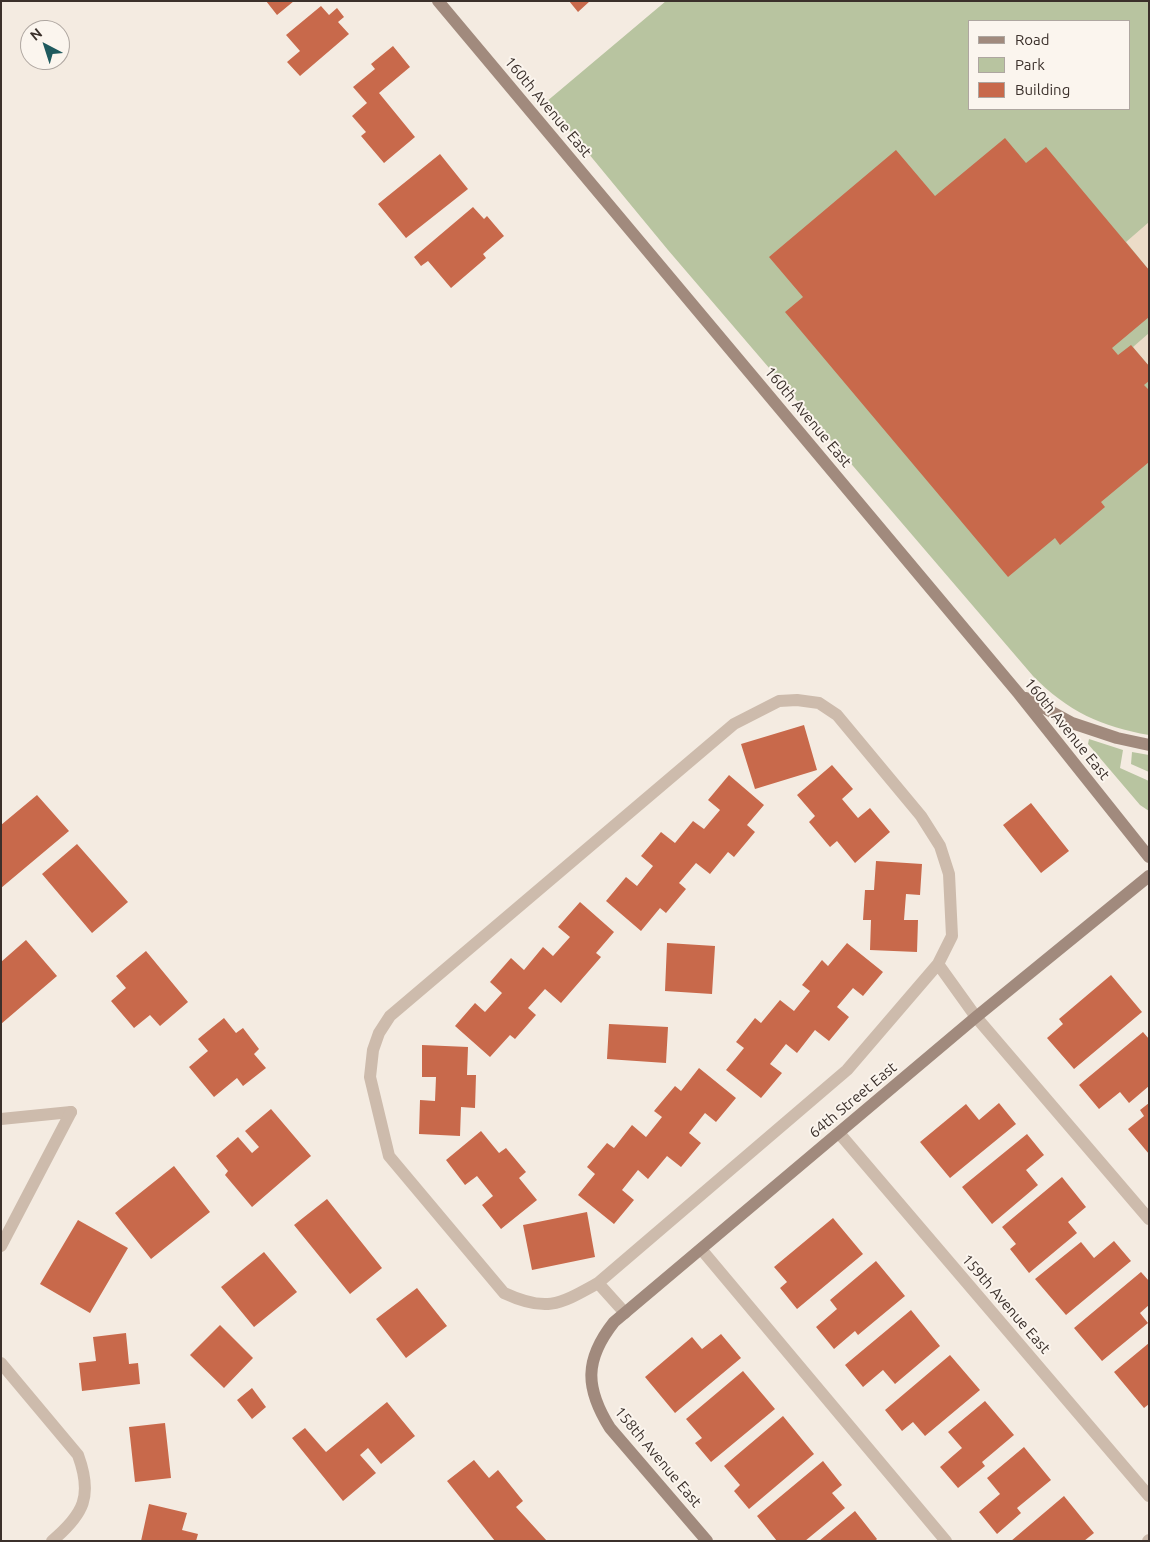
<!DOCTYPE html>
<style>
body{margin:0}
#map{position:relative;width:1150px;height:1542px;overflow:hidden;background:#f4ebe1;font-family:Ubuntu,sans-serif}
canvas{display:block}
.frame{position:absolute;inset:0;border:2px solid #3b302b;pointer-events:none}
.legend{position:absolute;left:968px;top:20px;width:162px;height:90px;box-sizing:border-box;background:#fbf5ee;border:1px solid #aea6a0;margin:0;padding:6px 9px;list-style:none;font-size:15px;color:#3b302b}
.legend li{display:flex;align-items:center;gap:10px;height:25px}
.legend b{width:25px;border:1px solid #aea6a0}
.north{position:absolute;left:20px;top:20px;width:50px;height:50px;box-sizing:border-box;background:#fbf5ee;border:1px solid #aea6a0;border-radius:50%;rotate:320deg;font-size:14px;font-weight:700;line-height:20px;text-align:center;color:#3b302b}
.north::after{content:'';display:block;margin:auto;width:18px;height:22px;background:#1f5a5e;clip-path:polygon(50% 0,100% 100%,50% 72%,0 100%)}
</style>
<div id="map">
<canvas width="1150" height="1542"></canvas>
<div class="frame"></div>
<ul class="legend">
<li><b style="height:6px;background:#a18a7d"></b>Road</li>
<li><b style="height:14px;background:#b8c4a0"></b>Park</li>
<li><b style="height:14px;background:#c8694b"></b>Building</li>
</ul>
<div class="north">N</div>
</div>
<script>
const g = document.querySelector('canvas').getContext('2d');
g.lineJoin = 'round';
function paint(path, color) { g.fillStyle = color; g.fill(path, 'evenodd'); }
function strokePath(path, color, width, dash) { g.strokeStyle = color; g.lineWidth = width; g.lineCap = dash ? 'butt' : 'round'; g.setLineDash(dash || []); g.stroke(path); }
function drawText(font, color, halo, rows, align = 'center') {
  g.font = font + ' Ubuntu,sans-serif'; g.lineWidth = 4; g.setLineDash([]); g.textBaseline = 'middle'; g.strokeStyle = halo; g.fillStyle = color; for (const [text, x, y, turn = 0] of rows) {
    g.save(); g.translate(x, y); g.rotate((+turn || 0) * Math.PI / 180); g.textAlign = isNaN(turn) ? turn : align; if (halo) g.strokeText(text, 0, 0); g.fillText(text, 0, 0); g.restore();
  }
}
paint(new Path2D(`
 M 666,1 L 1149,1 L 1149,735 C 1102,727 1067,711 1033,676 L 668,250 L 546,102 ZM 969,21 L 1129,21 L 1129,109 L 969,109 Z
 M 1089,739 L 1123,750 L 1120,768 L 1149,781 L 1149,811 L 1140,805 L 1088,744 Z
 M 1132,752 L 1149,755 L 1149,772 L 1131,764 Z`), '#b8c4a0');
paint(new Path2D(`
 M 1149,222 L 1149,270 L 1126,242 Z
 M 1149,333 L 1149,366 L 1133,347 Z`), '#ecdcc8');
paint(new Path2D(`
 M 266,1 L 294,1 L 277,15 Z
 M 569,1 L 590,1 L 578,12 Z
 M 321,6 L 329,15 L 337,8 L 344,17 L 338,22 L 349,34 L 300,76 L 287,62 L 300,51 L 286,35 Z
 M 393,46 L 410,67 L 379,93 L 415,137 L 384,163 L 361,136 L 366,132 L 352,116 L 367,103 L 353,87 L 375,69 L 371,64 Z
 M 1005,138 L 1026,163 L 1046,147 L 1149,270 L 1149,317 L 1112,348 L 1118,355 L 1131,345 L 1149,366 L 1149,381 L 1144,385 L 1149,390 L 1149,462 L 1101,502 L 1105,507 L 1060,545 L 1055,538 L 1008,577 L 785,312 L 803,297 L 769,257 L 896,150 L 935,196 Z
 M 440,154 L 468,189 L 406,238 L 378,204 Z
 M 473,207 L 484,219 L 487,216 L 504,236 L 483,254 L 486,258 L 451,288 L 428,261 L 421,266 L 414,257 Z
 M 804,725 L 817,770 L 755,789 L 741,744 Z
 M 832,765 L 853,789 L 842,799 L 858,818 L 870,808 L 890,832 L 855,863 L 837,841 L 830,847 L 809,822 L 815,816 L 797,795 Z
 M 729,775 L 764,805 L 747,825 L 755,832 L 734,857 L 728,852 L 710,874 L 696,863 L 679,883 L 686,889 L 666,913 L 660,908 L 641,931 L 606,901 L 626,877 L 637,886 L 653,866 L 641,856 L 661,832 L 675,843 L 693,821 L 704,829 L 720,810 L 708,800 Z
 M 37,795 L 69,831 L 1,888 L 1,825 Z
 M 1031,803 L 1069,851 L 1041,873 L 1003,825 Z
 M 77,844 L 128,902 L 92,933 L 42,874 Z
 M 876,861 L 922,864 L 920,895 L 906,894 L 904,920 L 918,920 L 917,952 L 870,950 L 871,920 L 863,920 L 865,890 L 874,890 Z
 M 580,902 L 614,932 L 596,953 L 601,957 L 561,1003 L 545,989 L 528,1008 L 536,1015 L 515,1039 L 510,1035 L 490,1057 L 455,1026 L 475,1003 L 485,1012 L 502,993 L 490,982 L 511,958 L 524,970 L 543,947 L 553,956 L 570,937 L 558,927 Z
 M 26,940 L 57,976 L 1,1024 L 1,962 Z
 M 667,943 L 715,946 L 712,994 L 665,991 Z
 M 847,943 L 883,972 L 863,996 L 853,988 L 837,1007 L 849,1017 L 829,1041 L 815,1030 L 797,1053 L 786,1044 L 770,1064 L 782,1073 L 761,1098 L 726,1070 L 744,1048 L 736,1042 L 755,1018 L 761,1023 L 780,1000 L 794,1011 L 810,991 L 802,985 L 822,960 L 828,966 Z
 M 146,951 L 188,1002 L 160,1026 L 150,1015 L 134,1028 L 111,1001 L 126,988 L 116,976 Z
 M 1111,975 L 1142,1012 L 1074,1069 L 1047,1038 L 1063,1024 L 1059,1019 Z
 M 224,1018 L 236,1033 L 243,1028 L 259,1049 L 254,1054 L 266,1068 L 243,1086 L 237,1078 L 214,1097 L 189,1067 L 208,1051 L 198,1039 Z
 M 609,1024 L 668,1027 L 666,1063 L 607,1059 Z
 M 1143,1032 L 1149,1039 L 1149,1086 L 1129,1103 L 1120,1092 L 1099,1109 L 1079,1085 Z
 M 422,1045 L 468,1047 L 467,1075 L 476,1075 L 475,1108 L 461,1107 L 460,1136 L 419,1134 L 420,1100 L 435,1101 L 436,1077 L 422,1077 Z
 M 699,1068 L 736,1098 L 716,1122 L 705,1113 L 689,1133 L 701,1143 L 681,1167 L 667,1156 L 648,1179 L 638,1170 L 622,1190 L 634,1200 L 614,1224 L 578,1195 L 595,1174 L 587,1167 L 607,1143 L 614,1148 L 632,1125 L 646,1137 L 662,1117 L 654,1111 L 675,1086 L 681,1091 Z
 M 999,1103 L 1016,1124 L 950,1178 L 920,1142 L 966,1104 L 979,1120 Z
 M 1149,1103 L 1149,1154 L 1128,1129 L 1144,1116 L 1140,1110 Z
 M 271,1109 L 311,1156 L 252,1207 L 225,1175 L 228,1171 L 216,1156 L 238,1137 L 252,1153 L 259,1147 L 245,1131 Z
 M 481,1131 L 499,1153 L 506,1148 L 526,1172 L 519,1178 L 537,1200 L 501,1229 L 482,1205 L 493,1196 L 477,1176 L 465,1185 L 446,1160 Z
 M 1027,1134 L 1044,1155 L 1026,1170 L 1038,1185 L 992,1224 L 962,1187 Z
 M 174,1166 L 210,1212 L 151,1259 L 115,1213 Z
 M 1062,1177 L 1086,1207 L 1068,1222 L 1077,1233 L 1029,1273 L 1010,1249 L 1016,1244 L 1002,1227 Z
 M 327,1199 L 382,1268 L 350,1294 L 294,1225 Z
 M 587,1212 L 595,1257 L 532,1270 L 523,1225 Z
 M 833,1218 L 863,1254 L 797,1309 L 780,1288 L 787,1282 L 774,1267 Z
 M 78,1220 L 128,1248 L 90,1313 L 40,1284 Z
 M 1114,1241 L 1131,1261 L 1066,1315 L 1035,1279 L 1081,1242 L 1094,1258 Z
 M 264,1252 L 297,1292 L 254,1327 L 221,1287 Z
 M 876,1261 L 905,1296 L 858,1335 L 855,1331 L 834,1349 L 816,1327 L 837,1309 L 830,1300 Z
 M 1141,1272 L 1149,1281 L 1149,1305 L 1140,1313 L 1148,1323 L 1102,1361 L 1074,1328 Z
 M 417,1288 L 447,1326 L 406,1358 L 376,1319 Z
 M 911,1310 L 940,1346 L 895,1384 L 883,1370 L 863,1387 L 845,1365 Z
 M 220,1325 L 253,1358 L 224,1388 L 190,1355 Z
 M 126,1333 L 129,1364 L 138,1363 L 140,1384 L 82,1391 L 79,1363 L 96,1361 L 93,1337 Z
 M 721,1334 L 741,1358 L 675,1413 L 645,1377 L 692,1337 L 702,1349 Z
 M 1149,1343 L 1149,1404 L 1144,1408 L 1114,1372 Z
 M 950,1355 L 980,1390 L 925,1436 L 913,1422 L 902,1431 L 885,1410 Z
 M 743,1371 L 775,1409 L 711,1462 L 695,1443 L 702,1438 L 686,1419 Z
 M 252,1388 L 266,1407 L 252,1419 L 237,1400 Z
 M 985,1401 L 1014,1435 L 982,1462 L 985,1466 L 958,1488 L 940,1467 L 962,1448 L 948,1432 Z
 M 387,1402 L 415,1436 L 381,1464 L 368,1448 L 360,1455 L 376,1473 L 343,1501 L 292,1438 L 305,1428 L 326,1452 Z
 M 783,1416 L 814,1454 L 749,1509 L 734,1491 L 740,1485 L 724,1466 Z
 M 165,1423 L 171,1478 L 135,1482 L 129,1427 Z
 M 1024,1447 L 1051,1480 L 1017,1508 L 1021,1513 L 997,1534 L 979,1512 L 1000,1494 L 987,1478 Z
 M 474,1460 L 489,1478 L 498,1470 L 523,1501 L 516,1507 L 547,1541 L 495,1541 L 447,1481 Z
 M 823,1461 L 842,1485 L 832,1493 L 845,1508 L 805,1541 L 777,1541 L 757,1516 Z
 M 1064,1496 L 1094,1533 L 1084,1541 L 1011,1541 Z
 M 149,1504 L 187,1513 L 182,1530 L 198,1534 L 196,1541 L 141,1541 Z
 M 855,1511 L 877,1539 L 875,1541 L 819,1541 Z`), '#c8694b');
strokePath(new Path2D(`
 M 797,700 L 819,703 L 837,715 L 921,816 L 940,846 L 949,874 L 952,936 L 938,964 L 847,1070 L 598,1283 C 560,1304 547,1313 504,1293 L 389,1156 L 370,1077 L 373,1050 L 379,1033 L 390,1016 L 734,724 L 779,701 Z
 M 938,964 L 976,1017 L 1149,1219
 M 1,1119 L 71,1112
 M 701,1249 L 946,1541
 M 598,1283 L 625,1313`), '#cdbbac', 12);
strokePath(new Path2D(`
 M 839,1133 L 1149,1496
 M 1,1246 L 71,1112
 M 1,1363 L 78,1455 C 93,1496 84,1514 52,1541
 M 1148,1541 L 1149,1540`), '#cdbbac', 12);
strokePath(new Path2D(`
 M 438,1 L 1019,694 L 1149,857
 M 1026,698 L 1072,723 L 1117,738 L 1149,745
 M 707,1541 L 610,1428 C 585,1388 584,1360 614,1322 L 976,1017 L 1149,876`), '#a18a7d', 12);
drawText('15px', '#3b302b', '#fbf5ee', [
 ["160th Avenue East",548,107,50],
 ["160th Avenue East",808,417,50],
 ["160th Avenue East",1067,729,51],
 ["64th Street East",853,1100,-40],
 ["159th Avenue East",1006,1304,49],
 ["158th Avenue East",658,1457,50]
]);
</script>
